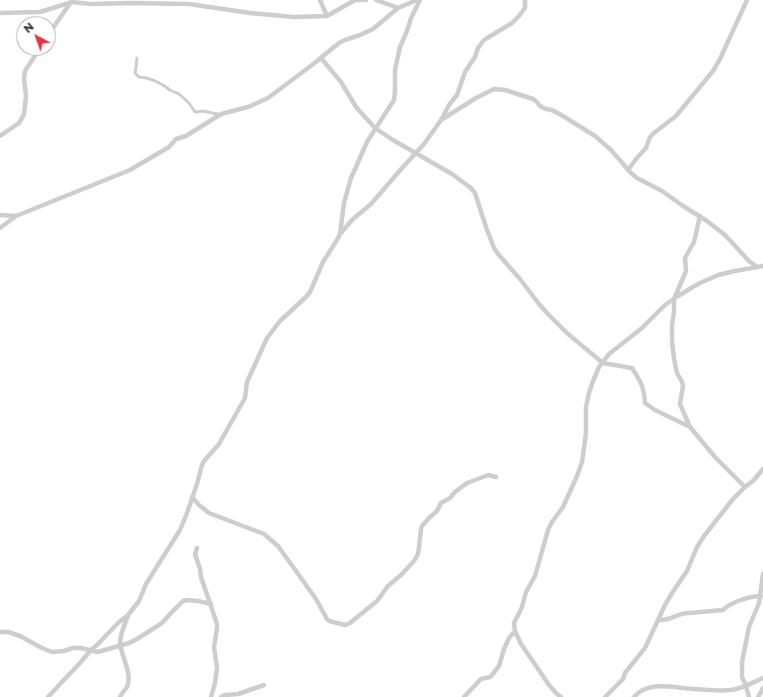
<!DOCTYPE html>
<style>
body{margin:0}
#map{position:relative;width:763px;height:697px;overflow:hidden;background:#fff;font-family:Montserrat,sans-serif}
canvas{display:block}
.north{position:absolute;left:16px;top:16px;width:40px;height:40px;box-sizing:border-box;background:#fff;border:1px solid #acacac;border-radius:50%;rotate:319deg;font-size:11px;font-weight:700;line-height:16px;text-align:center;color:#303030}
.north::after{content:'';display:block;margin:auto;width:14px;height:18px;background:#e23745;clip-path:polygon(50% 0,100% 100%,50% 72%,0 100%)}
</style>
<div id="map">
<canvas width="763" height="697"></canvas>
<div class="north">N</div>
</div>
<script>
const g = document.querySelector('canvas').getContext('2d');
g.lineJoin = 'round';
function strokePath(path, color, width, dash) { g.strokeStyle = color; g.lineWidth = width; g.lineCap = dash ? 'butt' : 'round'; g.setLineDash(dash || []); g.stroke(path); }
strokePath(new Path2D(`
 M 137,58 L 136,67 L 135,73 L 139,77 L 146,78 L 153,80 L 163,85 L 170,90 L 179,94 L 189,103 L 195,112 L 203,111 L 217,114`), '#cdcdcd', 3);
strokePath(new Path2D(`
 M 320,0 L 327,16
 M 376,0 L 398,8 L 417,0
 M 0,13 L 40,12 L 72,2 L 91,4 L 130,3 L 189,4 L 250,13 L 294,17 L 327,16 L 355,0 L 366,0
 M 48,35 L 71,2
 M 321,58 L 341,82 L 356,107 L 375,128 L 393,140 L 452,174 L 471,188 L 475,193 L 486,227 L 494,248 L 498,254 L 520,279 L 539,304 L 548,314 L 568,334 L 603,363 L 632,368 C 641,382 644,387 645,403 L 655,410 L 690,427 L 715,457 L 745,487
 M 441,120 L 476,98 L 494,89 L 505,90 L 533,99 L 537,102 L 540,106 L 546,109 L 552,110 L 563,116 L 595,136 L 611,150 L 631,173 L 637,178 L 662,191 L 683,206 L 707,221 L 725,235 L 749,261 L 757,267
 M 0,136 L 19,123 L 22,118 L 24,114 L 26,96 L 24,79 L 25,71 L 40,48
 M 628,170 L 636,159 L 646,148 L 650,137 L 654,133 L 676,116 L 713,71 L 720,59 L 747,0
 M 0,215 L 16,216 L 130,170 L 169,147 L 176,139 L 186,136 L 221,114 L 248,107 L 268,98 L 312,65 L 339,43 L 345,40 L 360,35 L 373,29 L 398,8
 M 0,228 L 16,216
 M 340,234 L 353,219 L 371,204 L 403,167 L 424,144 L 441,120 L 449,105 L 457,95 L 465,72 L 475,57 L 478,48 L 484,40 L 512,23 L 519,16 L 525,8 L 525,0
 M 690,427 L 680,404 L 683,386 L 682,382 L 677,373 L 674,359 L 672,341 L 672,325 L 674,312 L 674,299 L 686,271 L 685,258 L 694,242 L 700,216
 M 192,497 L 199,505 L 209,513 L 264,534 L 278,546 L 316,599 L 327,619 L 329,621 L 345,625 L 350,623 L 361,614 L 377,601 L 388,586 L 401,575 L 414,561 L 418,554 L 419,547 L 421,529 L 422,526 L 429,518 L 437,511 L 441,503 L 450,498 L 455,492 L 467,483 L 488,475 L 496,477
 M 197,548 L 195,554 L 200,569 L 201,577 L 217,624 L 217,628 L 214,647 L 217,668 L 215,683 L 211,697
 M 658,620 C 672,621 678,612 690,613 L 723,610 C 731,602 750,596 761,596
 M 0,632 L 8,632 L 20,636 L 42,648 L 52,652 L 64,651 L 73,648 L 81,648 L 98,652 L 129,643 L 137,639 L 162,623 L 172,612 L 183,601 L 187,600 L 198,601 L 211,604
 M 48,697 L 62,682 L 80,663 L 90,651 L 97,645 L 118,623 L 128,615 L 139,601 L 146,584 L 180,530 L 187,513 L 197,484 L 202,465 L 204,461 L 219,444 L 245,398 L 247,382 L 267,338 L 280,321 L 306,297 L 310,292 L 323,262 L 337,240 L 340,234 L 344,203 L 351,178 L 356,167 L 367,142 L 394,100 L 395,91 L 395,70 L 400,47 L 407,31 L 411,18 L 420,0
 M 120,697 C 122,693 125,690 127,687 C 133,674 121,656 120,643 C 120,634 125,624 128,616
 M 221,697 L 225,695 L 238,694 L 264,685
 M 464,697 L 481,679 L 490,677 L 492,675 L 499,666 L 504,649 L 509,638 L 515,631
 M 561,697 L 556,693 L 549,685 L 521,644 L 515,631 L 514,623 L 522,607 L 526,592 L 535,576 L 548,530 L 552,522 L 563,507 L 577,476 L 582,462 L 584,448 L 586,433 L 586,407 L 589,393 L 593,381 L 599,367 L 609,354 L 642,328 L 665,305 L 678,296 L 698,284 L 718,275 L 735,271 L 763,266
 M 605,697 L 623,679 L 625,673 L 645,648 L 665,605 L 672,593 L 687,571 L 697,547 L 704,536 L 733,499 L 745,487 L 754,480 L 763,469
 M 634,697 C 649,680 674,688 694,689 C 705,690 720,691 731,690 C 742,689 753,682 763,678
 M 749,697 L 746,686 L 742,677 L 742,662 L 749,627 L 759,603 L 763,574
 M 758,697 L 763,688`), '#cdcdcd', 4.5);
</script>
